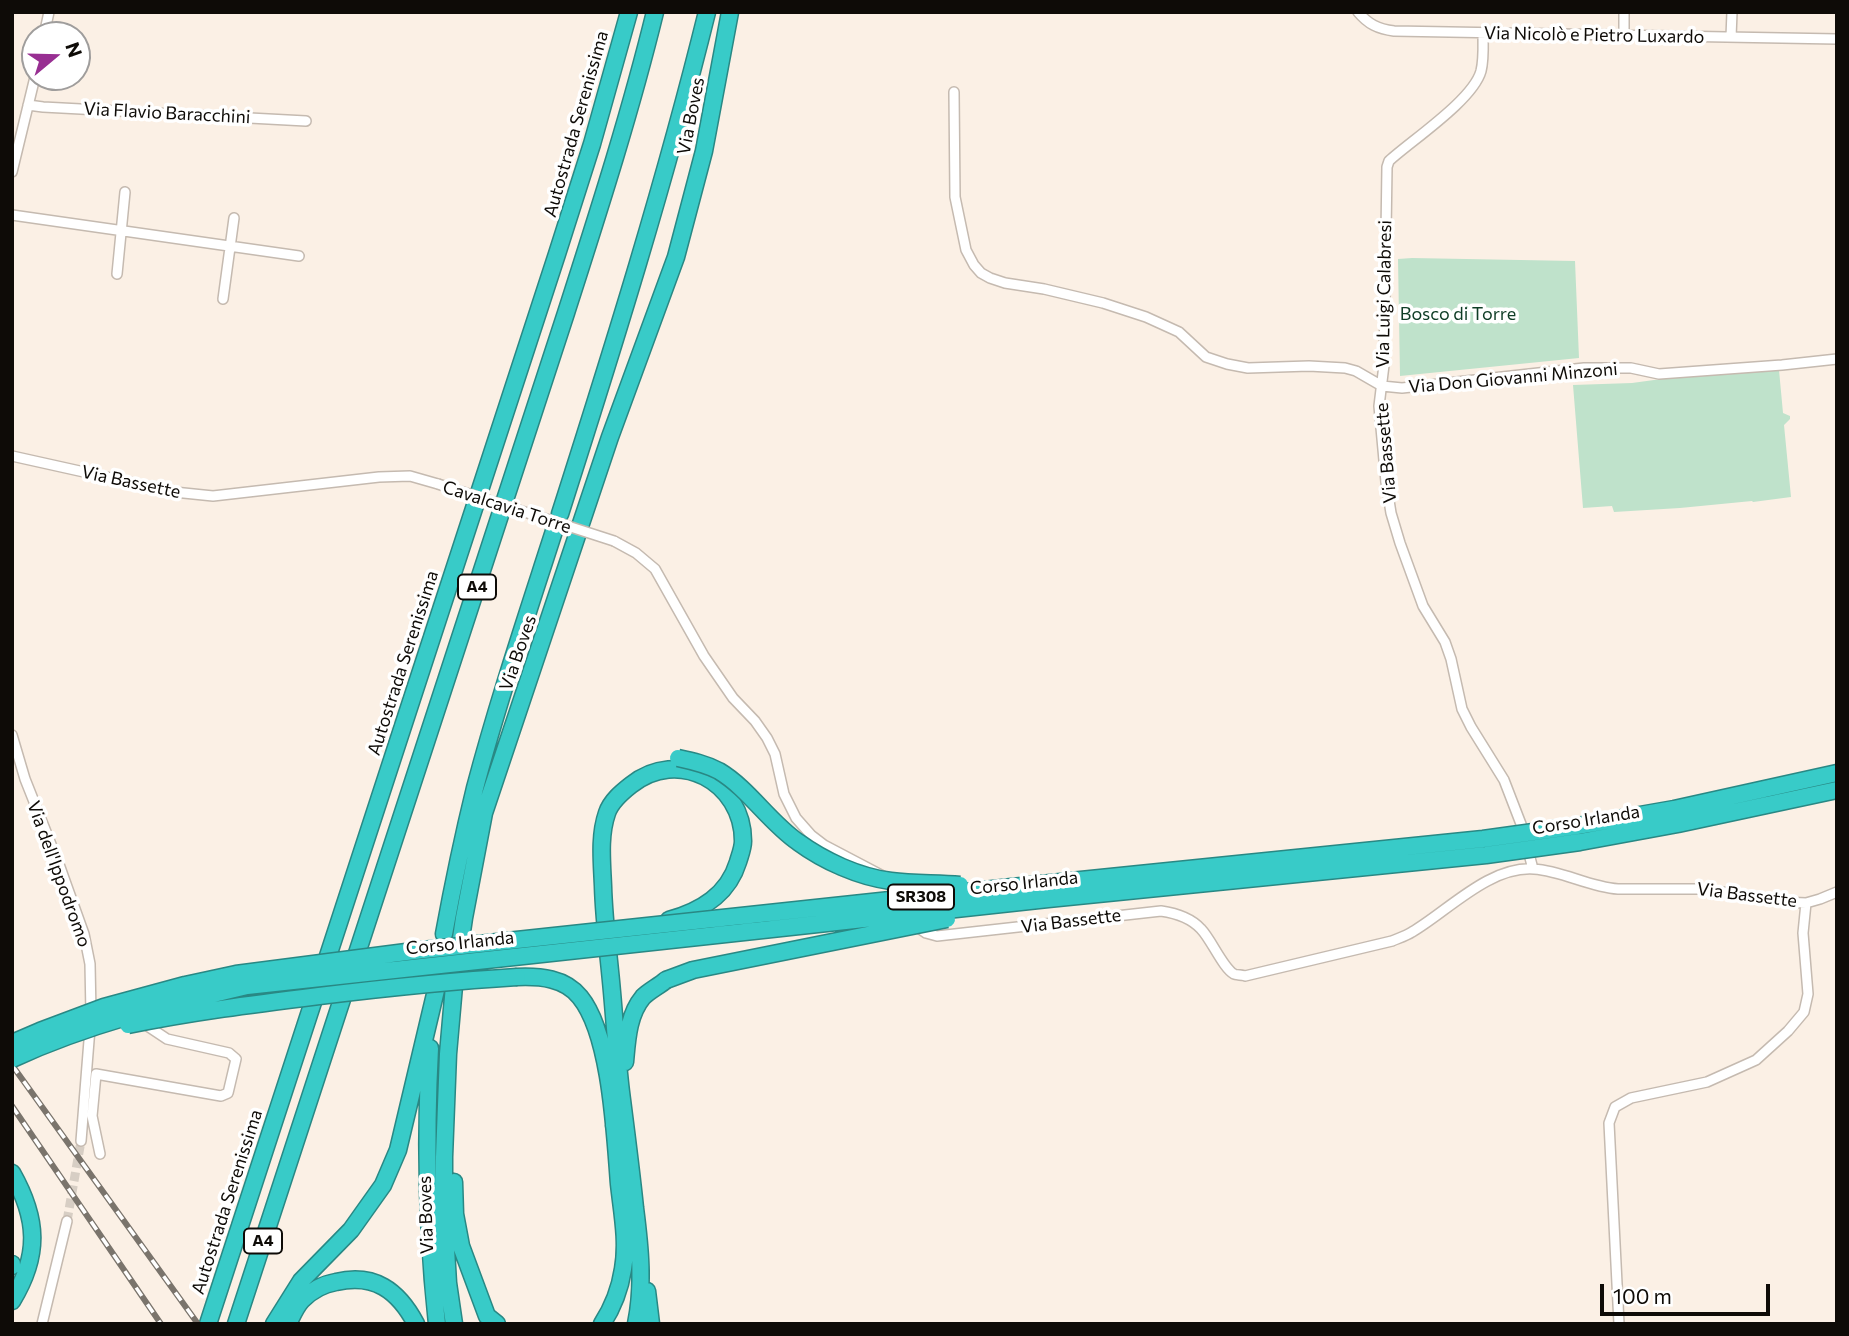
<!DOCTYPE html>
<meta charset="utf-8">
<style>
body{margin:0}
#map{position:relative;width:1849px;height:1336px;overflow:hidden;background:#fbf0e5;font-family:Commissioner,sans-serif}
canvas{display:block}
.frame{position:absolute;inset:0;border:14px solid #0e0b07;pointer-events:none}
.north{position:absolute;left:21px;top:21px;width:70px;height:70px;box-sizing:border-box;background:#fff;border:2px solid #9f9d9c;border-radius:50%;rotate:71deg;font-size:19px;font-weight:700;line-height:28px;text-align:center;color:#0e0b07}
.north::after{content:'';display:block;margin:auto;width:24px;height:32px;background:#982f92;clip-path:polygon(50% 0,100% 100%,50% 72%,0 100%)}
.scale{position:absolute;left:1600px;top:1284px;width:170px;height:32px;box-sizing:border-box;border:4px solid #0e0b07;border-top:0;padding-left:9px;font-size:21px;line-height:24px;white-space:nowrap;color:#0e0b07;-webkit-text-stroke:5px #fff;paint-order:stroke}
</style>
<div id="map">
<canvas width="1849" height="1336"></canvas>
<div class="frame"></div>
<div class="north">N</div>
<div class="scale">100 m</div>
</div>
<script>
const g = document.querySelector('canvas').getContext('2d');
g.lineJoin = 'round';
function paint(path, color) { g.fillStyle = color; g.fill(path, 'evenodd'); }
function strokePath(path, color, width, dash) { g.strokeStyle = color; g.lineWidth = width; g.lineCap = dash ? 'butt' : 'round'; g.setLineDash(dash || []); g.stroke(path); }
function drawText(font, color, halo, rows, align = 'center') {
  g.font = font + ' Commissioner,sans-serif'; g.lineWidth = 7; g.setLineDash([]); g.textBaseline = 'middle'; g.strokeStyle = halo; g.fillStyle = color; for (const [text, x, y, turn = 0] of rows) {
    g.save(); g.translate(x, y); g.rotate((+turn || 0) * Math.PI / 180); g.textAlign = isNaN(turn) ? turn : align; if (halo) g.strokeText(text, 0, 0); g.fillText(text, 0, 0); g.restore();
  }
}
paint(new Path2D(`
 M 1412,258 L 1575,261 L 1579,358 L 1400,376 L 1398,259 Z
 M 1779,370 L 1783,413 L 1790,416 L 1790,419 L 1784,425 L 1791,497 L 1753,502 L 1752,501 L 1680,508 L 1614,512 L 1612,506 L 1583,508 L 1573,385 L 1632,383 L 1676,377 Z`), '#bfe2cb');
strokePath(new Path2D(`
 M 67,1221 L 81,1141`), '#d7cec4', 9, [9, 4.5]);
const street = new Path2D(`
 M 1358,12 C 1368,24 1378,29 1394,31 L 1837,39
 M 1624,12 L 1624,35
 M 1483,33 C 1483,45 1484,59 1481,71 C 1473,100 1412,140 1389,161 L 1387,167 L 1384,365 L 1379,406 L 1386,482 L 1391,513 L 1400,543 L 1423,606 L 1445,642 L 1451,659 L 1462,709 L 1471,727 L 1504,780 L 1521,824 L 1533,869
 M 44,35 L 49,12
 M 1731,37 L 1732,12
 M 954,92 L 955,197 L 966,250 L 974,265 L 981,273 L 990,278 L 1005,283 L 1044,289 L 1103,303 L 1146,317 L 1179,332 L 1206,357 L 1227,364 L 1248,368 L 1309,366 L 1345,368 L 1356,371 L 1382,386 L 1402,388 L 1584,368 L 1631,368 L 1659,374 L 1782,365 L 1837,359
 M 28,105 L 43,107 L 306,121
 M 12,172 L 35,77
 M 12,215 L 299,256
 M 117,274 L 125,192
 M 223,299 L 234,218
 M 12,456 L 174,492 L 213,496 L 379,477 L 410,476 L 438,484
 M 614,541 L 636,553 L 655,569 L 704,656 L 733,698 L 755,721 L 767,738 L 775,754 L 784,794 L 796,818 L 811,835 L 824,845 L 883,876 L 890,883 L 899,900
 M 12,735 L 25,779 L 60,867 L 84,934 L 90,964 L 91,1014
 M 916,926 L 926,933 L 937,936 L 1161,911 C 1175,913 1191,918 1201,929 C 1211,939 1223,968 1234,974 C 1236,975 1243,975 1245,976 L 1392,941 C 1399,938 1406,936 1412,932 C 1448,911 1489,866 1534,869 C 1563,871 1589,887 1618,889 L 1704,889 L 1783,902 L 1806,903 L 1820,899 L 1837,892
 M 81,1141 L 90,1028
 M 100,1154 L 92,1116 L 96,1074 L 221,1096 L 228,1093 L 236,1059 L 229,1053 L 167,1039 L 143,1023
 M 42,1324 L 67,1221
 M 1619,1324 L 1609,1123 L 1615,1107 L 1631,1098 L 1707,1082 L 1756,1060 L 1788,1031 L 1804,1012 L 1808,994 L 1803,933 L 1806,903`);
const highway = new Path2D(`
 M 560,514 C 613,348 665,182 707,12
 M 444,934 C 453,885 463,837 475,788 C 498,701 527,615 555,528
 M 517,977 C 540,976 565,978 580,997 C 611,1035 615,1135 619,1184 C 622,1212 628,1241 623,1269 C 620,1289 613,1307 602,1324
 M 430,1048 C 425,1141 427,1232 437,1324
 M 625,1062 C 627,1040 628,1015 643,997 C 649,991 659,986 666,980
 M 614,1099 L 614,1126
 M 12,1173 C 38,1219 40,1255 12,1301
 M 454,1182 L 455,1214 L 461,1246 L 487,1316 L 497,1324
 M 12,1264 L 12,1266
 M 647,1291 L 651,1324
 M 208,1324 L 557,254 L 592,144 L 629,12
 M 236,1324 L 566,313 C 598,213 630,114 655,12
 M 274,1324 L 301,1281 L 351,1230 L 383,1185 L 398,1150 L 436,990
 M 288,1324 C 292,1316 296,1306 302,1300 C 311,1291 324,1284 336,1282 C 374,1273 398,1290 416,1324
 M 454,1324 L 448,1283 L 444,1214 L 444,1157 L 448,1054 L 454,986 L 464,918 L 484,813 L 610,437 L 676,257 L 704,151 L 730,12
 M 636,1324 C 644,1285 640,1247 635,1208 C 631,1169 626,1131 621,1092 C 617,1059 615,1025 612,992 C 609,957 604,922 603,886 C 602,862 599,836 607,813 C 611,801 622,792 631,785 C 678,747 743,782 743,841 C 743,848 740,855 738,862 C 728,895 701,911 669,920`);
strokePath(street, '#c5bab0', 12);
strokePath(highway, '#298884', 19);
strokePath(street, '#fff', 9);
strokePath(highway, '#38cbc8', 16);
const rail = new Path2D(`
 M 12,1065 L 198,1324
 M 12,1106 L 161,1324`);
strokePath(rail, '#7a746c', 6);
strokePath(rail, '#fff', 3.5, [10]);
const streetBridge = new Path2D(`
 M 438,484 L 614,541`);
const highwayBridge = new Path2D(`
 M 678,758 C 692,761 706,764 719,771 C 749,789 769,822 798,842 C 824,861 859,877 891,881 C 914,884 937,883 960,885
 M 666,980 L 693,970 L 947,919
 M 128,1025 C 191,1012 255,1004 319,996 C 385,988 451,981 517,977
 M 12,1043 L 40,1031 L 104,1007 L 185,985 L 236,974 L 414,951 L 1012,887 L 1483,839 L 1577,826 L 1674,809 L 1837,773
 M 12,1059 C 88,1024 166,1005 247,986 L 1048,899 L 1486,855 L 1580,842 L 1678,824 L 1837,790`);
strokePath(streetBridge, '#c5bab0', 12, []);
strokePath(highwayBridge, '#298884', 19, []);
strokePath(streetBridge, '#fff', 9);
strokePath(highwayBridge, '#38cbc8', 16);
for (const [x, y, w] of [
 [477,587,38],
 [921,897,66],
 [263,1241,38]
]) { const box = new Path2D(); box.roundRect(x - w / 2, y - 12.5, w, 25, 5); g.fillStyle = '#fff'; g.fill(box); strokePath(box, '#0e0b07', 2); }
drawText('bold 16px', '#0e0b07', null, [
 ["A4",477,587],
 ["SR308",921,897],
 ["A4",263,1241]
]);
drawText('18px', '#0e0b07', '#fff', [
 ["Via Nicolò e Pietro Luxardo",1594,35,1],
 ["Via Flavio Baracchini",167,113,3],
 ["Via Boves",691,116,-79],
 ["Autostrada Serenissima",576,124,-74],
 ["Via Luigi Calabresi",1384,294,-89],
 ["Via Don Giovanni Minzoni",1513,378,-5],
 ["Via Bassette",1386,453,-95],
 ["Via Bassette",131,482,12],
 ["Cavalcavia Torre",507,507,18],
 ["Via Boves",518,653,-71],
 ["Autostrada Serenissima",403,663,-72],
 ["Corso Irlanda",1586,820,-9],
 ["Via dell'Ippodromo",59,874,70],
 ["Corso Irlanda",1024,883,-6],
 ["Via Bassette",1747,895,7],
 ["Via Bassette",1071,921,-7],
 ["Corso Irlanda",460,943,-6],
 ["Autostrada Serenissima",227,1202,-72],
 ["Via Boves",426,1215,-92]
]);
drawText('18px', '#0f3d26', '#fff', [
 ["Bosco di Torre",1458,314]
]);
</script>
